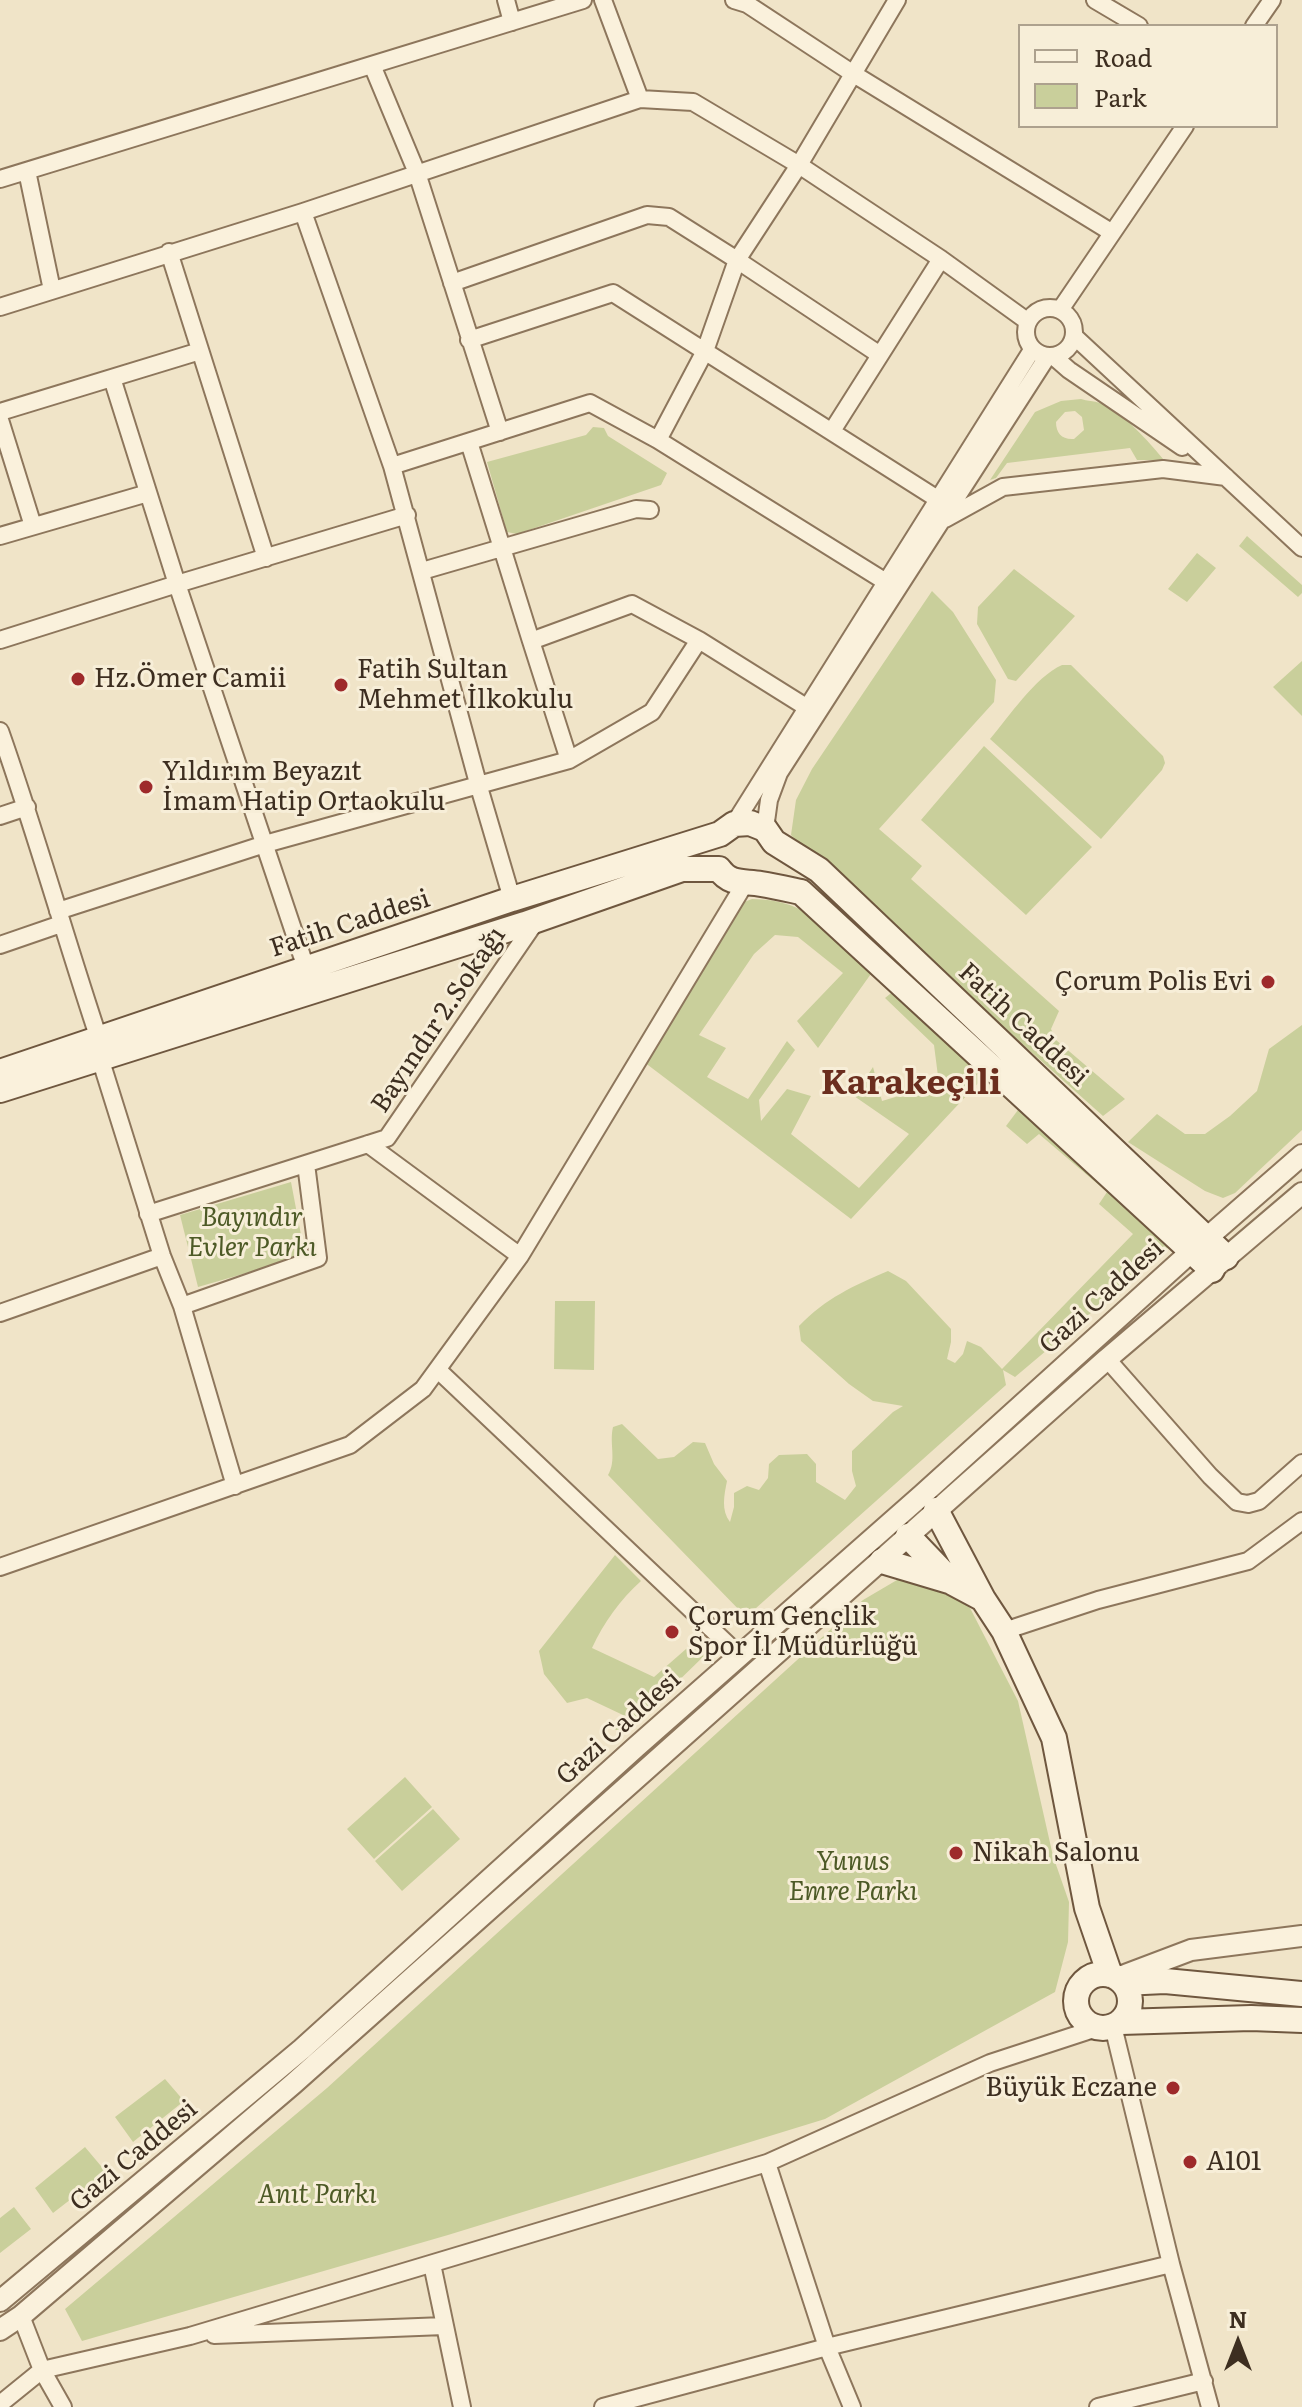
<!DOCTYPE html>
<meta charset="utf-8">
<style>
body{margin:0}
#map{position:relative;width:1302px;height:2407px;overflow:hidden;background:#f0e4c8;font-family:Literata,serif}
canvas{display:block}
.legend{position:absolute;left:1018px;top:24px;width:260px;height:104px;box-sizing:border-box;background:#f7eed8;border:2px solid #ada18e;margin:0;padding:10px 14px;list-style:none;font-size:24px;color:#3d2e20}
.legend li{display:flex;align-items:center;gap:16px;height:40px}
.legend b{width:40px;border:2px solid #ada18e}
.north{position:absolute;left:1198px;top:2303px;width:80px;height:80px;-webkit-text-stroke:6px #f7eed8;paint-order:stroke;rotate:0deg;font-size:22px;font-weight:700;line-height:32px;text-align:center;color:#3d2e20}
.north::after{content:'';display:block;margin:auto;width:28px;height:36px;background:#3d2e20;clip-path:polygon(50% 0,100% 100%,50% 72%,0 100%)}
</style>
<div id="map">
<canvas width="1302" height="2407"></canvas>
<ul class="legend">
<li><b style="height:10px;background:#faf1dc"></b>Road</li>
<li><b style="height:22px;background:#c9cf9b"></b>Park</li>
</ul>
<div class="north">N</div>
</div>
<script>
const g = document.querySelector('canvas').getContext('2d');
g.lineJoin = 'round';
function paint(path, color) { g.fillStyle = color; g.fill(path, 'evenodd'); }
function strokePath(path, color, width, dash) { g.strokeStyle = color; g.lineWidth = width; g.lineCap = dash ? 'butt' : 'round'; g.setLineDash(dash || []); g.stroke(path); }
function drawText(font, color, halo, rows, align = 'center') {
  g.font = font + ' Literata,serif'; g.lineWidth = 6; g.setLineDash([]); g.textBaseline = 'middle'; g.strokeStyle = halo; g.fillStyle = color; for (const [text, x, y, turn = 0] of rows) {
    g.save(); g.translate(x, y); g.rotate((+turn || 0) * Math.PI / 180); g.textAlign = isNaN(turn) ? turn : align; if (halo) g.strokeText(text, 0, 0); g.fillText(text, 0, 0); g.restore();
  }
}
paint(new Path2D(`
 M 1081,399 C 1087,401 1094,401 1100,403 C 1123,412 1149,442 1164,460 L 1137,460 L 1130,448 L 1007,463 L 996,478 L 990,480 L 1035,412 L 1061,401 ZM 1075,411 L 1082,417 L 1084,430 L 1074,439 C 1062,440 1056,433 1056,422 L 1065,412 Z
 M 593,427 L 604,428 L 608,436 L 667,473 L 661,485 L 517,534 L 507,532 L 487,462 L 586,435 Z
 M 1247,536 L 1302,585 L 1302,593 L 1298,597 L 1239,546 Z
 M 1197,553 L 1216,568 L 1187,602 L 1168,589 Z
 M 1014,569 L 1075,616 L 1016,681 L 1008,679 L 977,624 L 978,607 Z
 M 932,591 L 953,612 L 996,680 L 994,702 L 879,829 L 922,866 L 911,879 L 1059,1011 L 1051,1029 L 1056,1040 L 1125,1099 L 1103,1116 L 810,855 L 791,835 L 796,800 L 812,769 Z
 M 1302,661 L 1302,716 L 1273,687 Z
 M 1062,665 L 1071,665 L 1163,756 L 1165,763 L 1162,770 L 1101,839 L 990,739 C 1009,717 1035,677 1062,665 Z
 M 984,746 L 1092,847 L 1026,915 L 921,820 Z
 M 752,899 C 809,899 836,934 873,971 L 818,1048 L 797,1021 L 843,973 L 798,937 L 775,935 L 754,954 L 699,1035 L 726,1048 L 707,1077 L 748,1099 L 787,1041 L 795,1050 L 759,1100 L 761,1121 L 787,1089 L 811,1096 L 791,1134 L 859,1188 L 909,1134 L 854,1096 L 873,1067 L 882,1101 L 939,1084 L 934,1045 L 885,998 L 895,990 L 983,1078 L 851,1219 L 644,1062 L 739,904 Z
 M 1302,1025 L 1302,1130 L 1235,1193 L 1223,1198 L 1205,1191 L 1128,1142 L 1157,1114 L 1185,1134 L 1205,1134 L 1230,1116 L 1257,1091 L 1269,1049 Z
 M 1018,1110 L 1175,1242 L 1015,1377 L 1003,1370 L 1006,1385 L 746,1617 L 608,1475 C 617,1460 609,1444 613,1427 L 622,1424 L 658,1459 L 674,1457 L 693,1442 L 705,1443 L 714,1464 L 727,1481 C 724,1496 721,1510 730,1522 L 734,1507 L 734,1493 L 747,1486 L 759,1490 L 768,1478 L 769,1464 L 779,1455 L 807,1454 L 816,1464 L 816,1482 L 845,1500 L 856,1486 L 852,1471 L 852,1451 L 893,1412 L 903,1406 L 873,1401 L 849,1384 L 801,1341 L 799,1326 C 826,1298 853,1286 888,1271 L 906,1281 L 951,1329 L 951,1342 L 947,1359 L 955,1363 L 963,1354 L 967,1341 L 981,1347 L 1002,1369 L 1133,1234 L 1099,1204 L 1107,1192 L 1039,1134 L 1027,1144 L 1006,1126 Z
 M 291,1182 L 305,1256 L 198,1287 L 180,1215 Z
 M 555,1301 L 595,1301 L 594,1370 L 554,1369 Z
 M 615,1555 L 641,1581 C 620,1600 604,1622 592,1648 L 654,1677 L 694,1642 L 706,1654 L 625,1733 L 614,1729 L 623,1715 L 587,1698 L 567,1703 L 544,1674 L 539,1651 Z
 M 897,1580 L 933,1580 L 970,1608 L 1018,1701 L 1053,1856 L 1069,1902 L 1068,1942 L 1055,1992 L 825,2119 L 448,2235 L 82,2341 L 65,2309 L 327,2088 L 863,1600 Z
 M 405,1777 L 432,1807 L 374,1859 L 347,1829 Z
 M 433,1809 L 460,1839 L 402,1891 L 375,1861 Z
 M 165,2079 L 184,2101 L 133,2142 L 115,2117 Z
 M 85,2147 L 106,2172 L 53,2213 L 35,2188 Z
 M 14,2207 L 31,2229 L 0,2253 L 0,2218 Z`), '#c9cf9b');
const minor = new Path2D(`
 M 506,0 L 512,22
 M 603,0 L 640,99
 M 734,0 L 747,4 L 852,73 L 1111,232
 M 1095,0 L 1139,26
 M 1254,26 L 1272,0
 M 372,65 L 417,173 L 500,432
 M 27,171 L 52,290
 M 0,179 L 583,0
 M 303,212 L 392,466 L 479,787 L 512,899
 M 169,252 L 266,558
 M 452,283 L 647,215 L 669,217 L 737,260 L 880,355
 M 0,307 L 303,212 L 640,99 L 693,102 L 799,165 L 941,259 L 1027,321
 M1026 332a24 24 0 1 1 48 0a24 24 0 1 1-48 0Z
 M 1060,310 L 1185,126
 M 1074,336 L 1302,548
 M 469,340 L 613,293 L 939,500
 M 1053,356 L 1069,370 L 1182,447
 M 112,378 L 177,584 L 306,968
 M 0,412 L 200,351
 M 0,420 L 33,526
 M 832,431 L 941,259
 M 658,440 L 705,351 L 737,260 L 799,165 L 897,0
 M 469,442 L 531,641 L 632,604 L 699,640
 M 392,466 L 590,403 L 658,440 L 886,582
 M 945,519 L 1003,487 L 1163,469 L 1226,477
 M 0,536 L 148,493
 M 422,571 L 636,509 L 650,510
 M 0,640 L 177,584 L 407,515
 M 531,641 L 569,760
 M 0,731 C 36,833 65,937 99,1039
 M 0,816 L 27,807
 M 734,824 L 1032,350
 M 765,829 L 769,800 L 779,773 L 1047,357
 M 58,911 L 265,844 L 569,760 L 652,712 L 699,640 L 806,707
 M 0,945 L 61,924
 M 100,1058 L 162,1256 L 182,1306 L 235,1486
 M 368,1144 L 520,1256
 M 148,1214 L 387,1138 L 536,921
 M 182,1306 L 318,1258 L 306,1164
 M 0,1313 L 162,1256
 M 1107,1359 L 1210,1476 L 1237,1502 L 1248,1504 L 1259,1501 L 1302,1463
 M 438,1370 L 739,1655
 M 0,1567 L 350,1445 L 423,1389 L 520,1256 L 744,885
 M 1004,1631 L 1098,1600 L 1248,1561 L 1302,1521
 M 1113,2026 L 1171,2264 L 1210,2407
 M 767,2163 L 827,2347 L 852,2407
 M 432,2264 L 462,2407
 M 21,2316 L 42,2370 L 63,2407
 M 214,2335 L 444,2326
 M 0,2404 L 42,2370 L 190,2336 L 767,2163 L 990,2063 L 1097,2028
 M 603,2407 L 827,2347 L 1171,2264
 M 1098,2407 L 1204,2381`);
const tertiary = new Path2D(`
 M 1117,1978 L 1191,1950 L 1302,1936
 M 0,2301 L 302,2049 L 636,1747 L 922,1495 L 1192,1251 L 1302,1155
 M 0,2330 L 21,2316 L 293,2084 L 1107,1359 L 1302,1193`);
const secondary = new Path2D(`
 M 0,1072 L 512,899 L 720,834 L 734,824 L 750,823 L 765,829 L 774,842 L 819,870 L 1226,1257
 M 0,1090 L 525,924 L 682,869 L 719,869 C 730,885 744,881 761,884 C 774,886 787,889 801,892 L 1212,1270
 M 936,1510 L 983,1599 L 1004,1631 L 1054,1738 L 1087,1908 L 1110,1975
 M 908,1536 L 953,1583 L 983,1599
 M 882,1561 L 949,1581
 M1076 2001a27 27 0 1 1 54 0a27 27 0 1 1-54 0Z
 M 1123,1983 L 1165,1981 L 1302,1994
 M 1121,2022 L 1251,2018 L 1302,2020`);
strokePath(minor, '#8d765c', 20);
strokePath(tertiary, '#8d765c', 24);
strokePath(secondary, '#6f573f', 28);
strokePath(minor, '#faf1dc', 16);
strokePath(tertiary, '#faf1dc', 20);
strokePath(secondary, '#faf1dc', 24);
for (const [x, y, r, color] of [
 [78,679,8,"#9e2a2b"],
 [341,685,8,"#9e2a2b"],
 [146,787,8,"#9e2a2b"],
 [1268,982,8,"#9e2a2b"],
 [672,1632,8,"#9e2a2b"],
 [956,1853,8,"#9e2a2b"],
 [1173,2088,8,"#9e2a2b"],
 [1190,2162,8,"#9e2a2b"]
]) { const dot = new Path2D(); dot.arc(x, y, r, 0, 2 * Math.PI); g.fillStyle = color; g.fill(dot); strokePath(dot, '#f7eed8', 3); }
drawText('26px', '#3d2e20', '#f7eed8', [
 ["Fatih Sultan",357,670],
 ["Mehmet İlkokulu",357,700],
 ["Hz.Ömer Camii",94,679],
 ["Yıldırım Beyazıt",162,772],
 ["İmam Hatip Ortaokulu",162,802],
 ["Çorum Polis Evi",1252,982,"right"],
 ["Çorum Gençlik",688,1617],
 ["Spor İl Müdürlüğü",688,1647],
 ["Nikah Salonu",972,1853],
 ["Büyük Eczane",1157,2088,"right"],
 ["A101",1206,2162]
], 'left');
drawText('26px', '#3d2e20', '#f7eed8', [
 ["Fatih Caddesi",350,924,-18],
 ["Bayındır 2.Sokağı",439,1020,-56],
 ["Fatih Caddesi",1023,1025,43],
 ["Gazi Caddesi",1102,1297,-42],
 ["Gazi Caddesi",619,1728,-42],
 ["Gazi Caddesi",134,2156,-40]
]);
drawText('italic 26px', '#4d5a26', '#f7eed8', [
 ["Bayındır",252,1218],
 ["Evler Parkı",252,1248],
 ["Yunus",853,1862],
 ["Emre Parkı",853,1892],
 ["Anıt Parkı",317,2195]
]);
drawText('bold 34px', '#6b2e1e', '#f7eed8', [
 ["Karakeçili",911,1084]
]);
</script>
